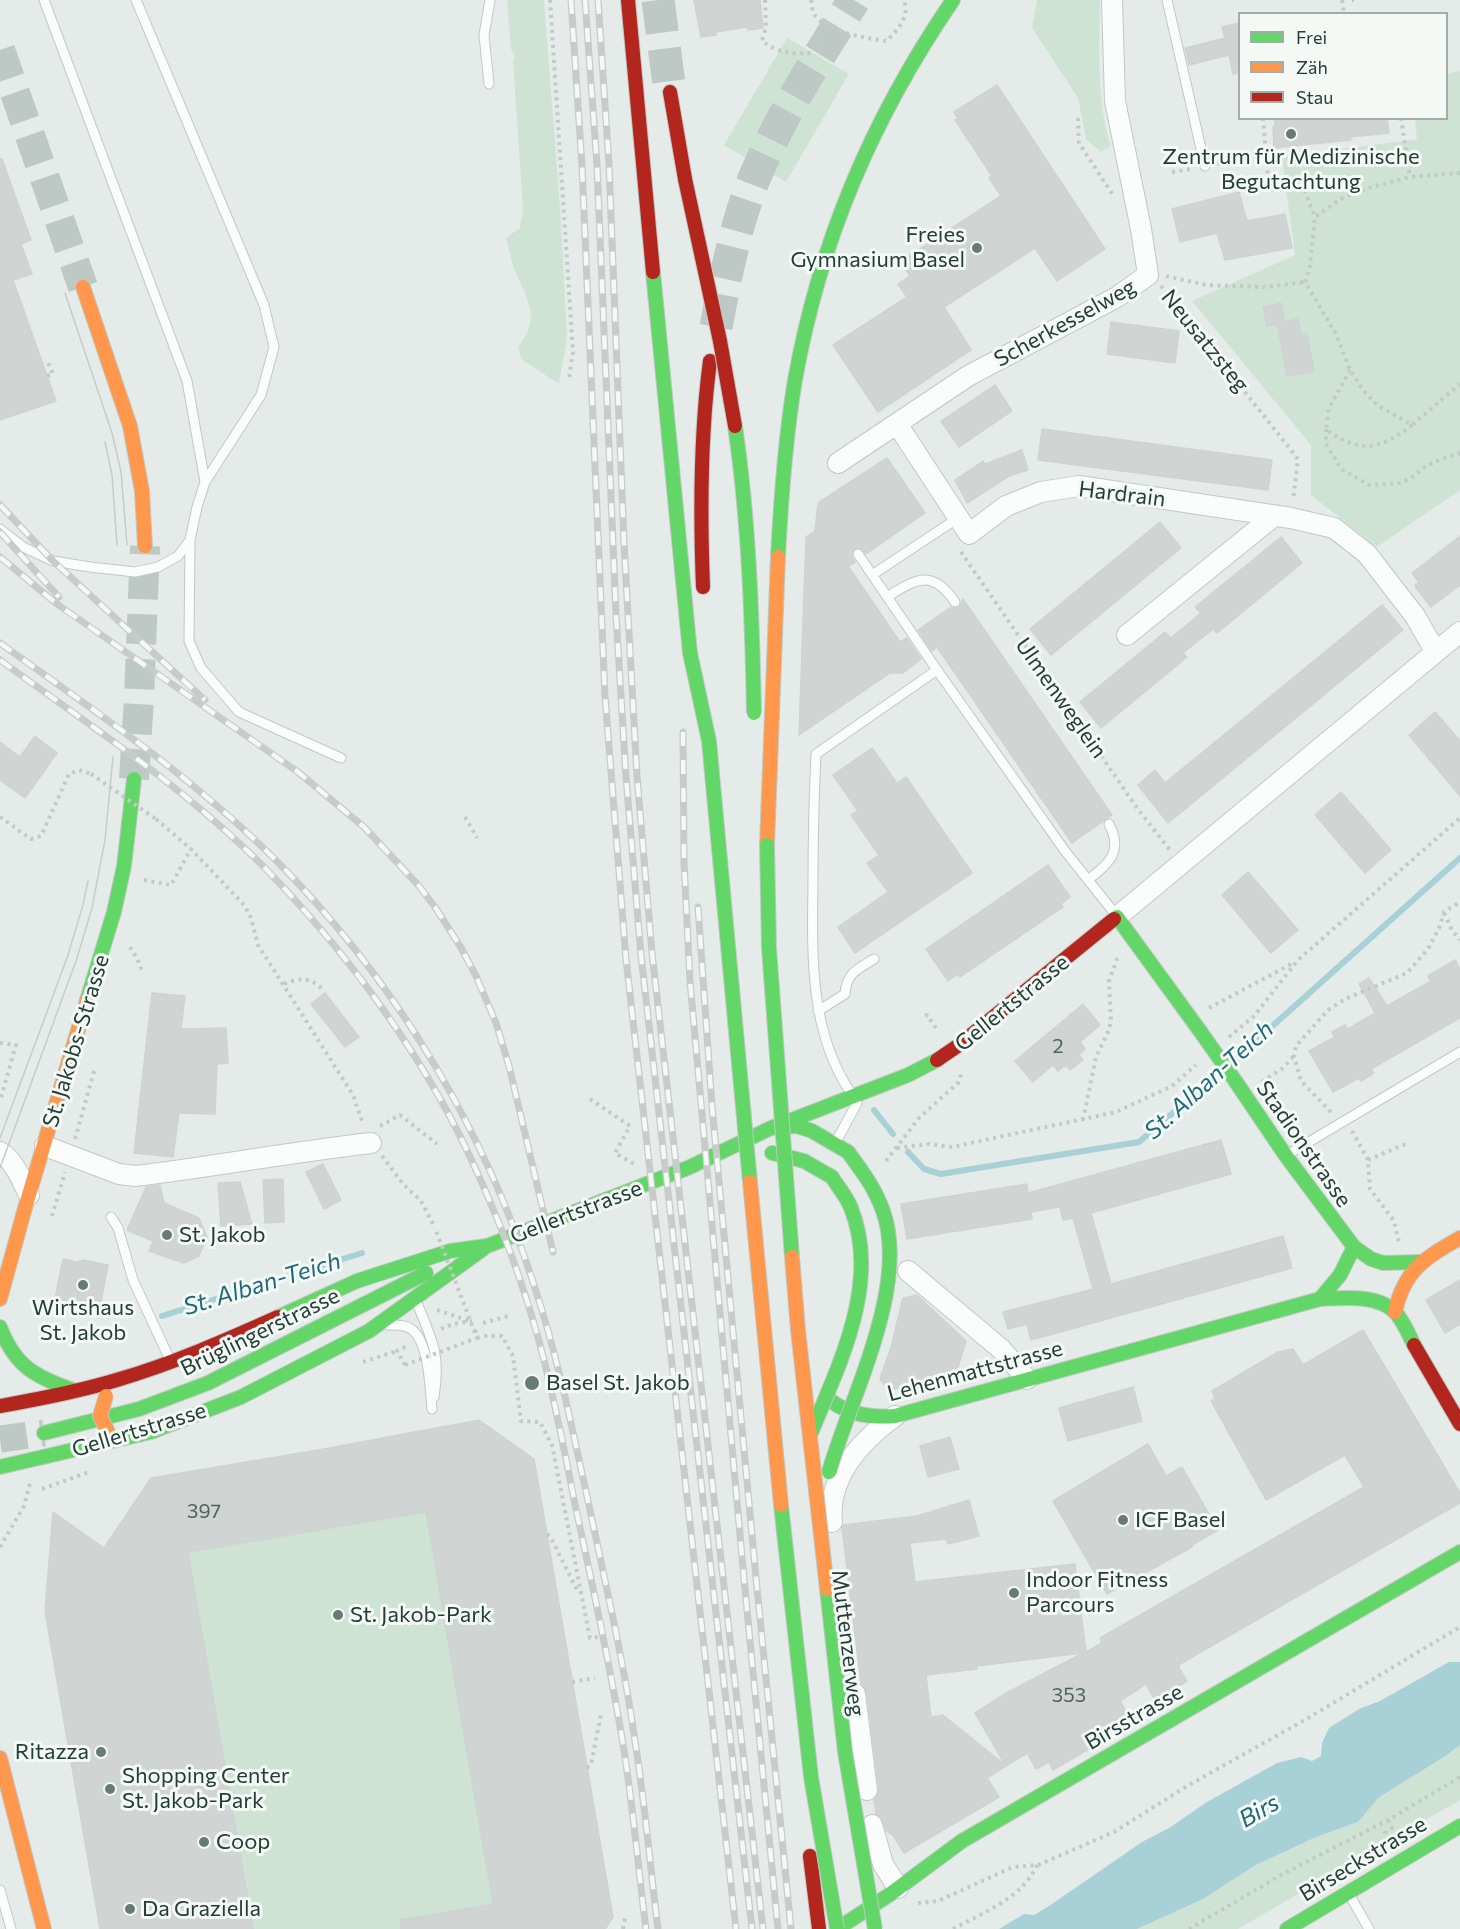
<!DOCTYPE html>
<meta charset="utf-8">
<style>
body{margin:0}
#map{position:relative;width:1460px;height:1929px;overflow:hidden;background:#e5ebe8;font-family:Commissioner,sans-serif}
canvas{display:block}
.legend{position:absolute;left:1238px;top:12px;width:210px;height:108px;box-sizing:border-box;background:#f4f9f6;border:2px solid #a0aeaa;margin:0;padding:8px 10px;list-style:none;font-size:18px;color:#233d37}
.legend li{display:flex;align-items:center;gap:12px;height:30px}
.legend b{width:30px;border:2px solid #a0aeaa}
</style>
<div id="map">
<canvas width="1460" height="1929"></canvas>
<ul class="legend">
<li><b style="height:8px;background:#63d668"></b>Frei</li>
<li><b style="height:8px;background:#ff974d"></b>Zäh</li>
<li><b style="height:8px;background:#b3261e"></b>Stau</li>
</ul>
</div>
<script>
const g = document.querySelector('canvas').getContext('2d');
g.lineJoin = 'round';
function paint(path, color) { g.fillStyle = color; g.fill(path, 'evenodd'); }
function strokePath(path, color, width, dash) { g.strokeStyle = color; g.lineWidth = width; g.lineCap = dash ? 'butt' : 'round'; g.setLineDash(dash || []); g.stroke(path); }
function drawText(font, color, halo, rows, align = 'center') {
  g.font = font + ' Commissioner,sans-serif'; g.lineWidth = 6; g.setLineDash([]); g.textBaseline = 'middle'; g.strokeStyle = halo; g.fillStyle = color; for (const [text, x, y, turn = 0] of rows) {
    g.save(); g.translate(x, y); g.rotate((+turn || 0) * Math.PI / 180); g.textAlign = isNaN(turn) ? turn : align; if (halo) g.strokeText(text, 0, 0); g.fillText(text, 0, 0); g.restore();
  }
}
paint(new Path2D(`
 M 507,0 L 544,0 L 561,221 L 567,338 L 559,384 L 521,359 L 518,347 C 542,319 527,299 515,271 C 511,261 509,249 506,238 L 520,228 L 523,210 L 513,60 L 515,56 L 511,49 Z
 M 1037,0 L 1100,0 C 1099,41 1097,108 1111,146 L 1101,152 L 1086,139 L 1078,98 L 1032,28 Z
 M 787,38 L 849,74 L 786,182 L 724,145 Z
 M 1460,71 L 1460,490 L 1377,547 L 1311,495 L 1311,445 L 1192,301 L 1295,255 L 1282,157 L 1417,139 L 1415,119 L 1446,118 L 1447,74 Z
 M 479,1420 L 534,1459 L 613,1917 L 605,1929 L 169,1929 L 104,1548 L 151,1478 L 324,1449 Z
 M 1460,1745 L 1460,1800 L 1238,1929 L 1137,1929 L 1203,1899 L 1256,1865 L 1316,1837 L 1358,1822 L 1378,1798 L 1447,1755 Z`), '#cfe3d5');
paint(new Path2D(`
 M 1449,1662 L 1460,1662 L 1460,1745 L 1447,1755 L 1378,1798 L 1358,1822 L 1316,1837 L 1256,1865 L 1203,1899 L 1137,1929 L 999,1929 L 1024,1914 L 1034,1915 L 1049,1906 L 1142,1842 L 1169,1828 L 1207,1802 L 1277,1763 L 1301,1757 L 1312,1761 L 1321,1756 L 1322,1743 L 1329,1728 L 1359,1709 L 1380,1701 Z`), '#a7d0d7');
strokePath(new Path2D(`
 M 1230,1064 L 1460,858
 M 874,1110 L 893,1134
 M 908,1152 L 924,1169 L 941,1174 L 1139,1142 L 1220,1073
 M 162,1316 L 362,1253`), '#a7d0d7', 6);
const building = new Path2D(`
 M 694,0 L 760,0 L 763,28 L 748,30 L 747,27 L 716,32 L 716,35 L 701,37 Z
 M 1239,23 L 1239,73 L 1233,74 L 1229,55 L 1189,65 L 1185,48 L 1225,38 L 1222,27 Z
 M 997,85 L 1105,249 L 1057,281 L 1035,248 L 944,307 L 971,350 L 878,412 L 833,345 L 907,297 L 898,284 L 910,276 L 900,262 L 1001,196 L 989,178 L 992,176 L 955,120 L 958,119 L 954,112 Z
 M 1274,118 L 1387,118 L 1389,133 L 1350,137 L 1351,140 L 1274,148 L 1273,127 L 1275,127 Z
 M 0,159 L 2,159 L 31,240 L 21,244 L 32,274 L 13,280 L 56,401 L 0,420 Z
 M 1239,192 L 1247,221 L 1285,214 L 1292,248 L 1225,260 L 1217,233 L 1180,242 L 1172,209 Z
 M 1281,303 L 1285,322 L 1298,319 L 1301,336 L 1307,335 L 1314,371 L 1287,376 L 1277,324 L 1267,326 L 1263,307 Z
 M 1111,322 L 1179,331 L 1175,363 L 1107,354 Z
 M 995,385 L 1012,411 L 959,447 L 941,421 Z
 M 1042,429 L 1272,460 L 1268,490 L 1038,460 Z
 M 1022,450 L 1028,470 L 1009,476 L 967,503 L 955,480 L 983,461 L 985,464 Z
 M 887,458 L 925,513 L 866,554 L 860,548 L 854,549 L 851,555 L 855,562 L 848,566 L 900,642 L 907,638 L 921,659 L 903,673 L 890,673 L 799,735 L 806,537 L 815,531 L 818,503 Z
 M 1160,522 L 1181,548 L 1051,655 L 1030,629 Z
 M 1460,536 L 1460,585 L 1431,607 L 1416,588 L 1415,585 L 1419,582 L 1412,573 Z
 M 1281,537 L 1302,563 L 1217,633 L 1213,629 L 1183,653 L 1187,657 L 1101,728 L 1080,702 L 1165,632 L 1171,638 L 1201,613 L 1195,607 Z
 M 963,599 L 1112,815 L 1072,843 L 937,647 L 932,651 L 918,630 L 951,607 L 959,608 Z
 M 1382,605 L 1403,630 L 1168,823 L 1138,785 L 1155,770 L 1165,783 Z
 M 1435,712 L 1460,741 L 1460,796 L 1409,735 Z
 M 35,736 L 57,753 L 25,798 L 0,780 L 0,742 L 20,757 Z
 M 872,748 L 897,783 L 906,777 L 972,873 L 855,953 L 838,927 L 888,892 L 867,863 L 879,855 L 851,815 L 858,811 L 833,775 Z
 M 1341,792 L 1391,850 L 1365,873 L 1315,815 Z
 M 1048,865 L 1070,897 L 1061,904 L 1063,907 L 960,977 L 958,974 L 948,981 L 926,949 Z
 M 1248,872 L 1298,930 L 1271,953 L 1222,895 Z
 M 1455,960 L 1460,970 L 1460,1018 L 1371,1069 L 1374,1073 L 1361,1081 L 1359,1078 L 1333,1092 L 1309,1051 L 1335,1037 L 1332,1032 L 1345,1025 L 1348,1029 L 1375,1013 L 1359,984 L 1369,978 L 1387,1006 L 1431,981 L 1428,976 Z
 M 152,993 L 185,996 L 181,1029 L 226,1028 L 228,1063 L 217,1064 L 215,1114 L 179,1113 L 173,1157 L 134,1153 Z
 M 325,993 L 359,1037 L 345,1047 L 311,1004 Z
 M 1083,1004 L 1100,1025 L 1080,1042 L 1085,1049 L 1079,1055 L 1083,1060 L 1070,1070 L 1066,1065 L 1058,1071 L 1053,1065 L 1033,1082 L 1015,1061 Z
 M 1221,1140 L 1231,1174 L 1091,1213 L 1111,1284 L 1283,1236 L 1292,1268 L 1031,1340 L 1027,1324 L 1008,1329 L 1003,1312 L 1093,1289 L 1073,1218 L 1063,1220 L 1060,1207 L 1031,1212 L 1032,1219 L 907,1239 L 901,1204 L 1027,1184 L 1028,1193 Z
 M 323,1164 L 341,1200 L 324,1209 L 306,1172 Z
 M 283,1179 L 284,1222 L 265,1223 L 263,1180 Z
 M 240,1182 L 252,1224 L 221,1226 L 218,1183 Z
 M 160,1185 L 164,1203 L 199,1218 L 207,1237 L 199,1256 L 184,1263 L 149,1251 L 153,1241 L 127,1230 L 146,1187 Z
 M 63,1259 L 77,1262 L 84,1260 L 108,1265 L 100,1307 L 55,1299 Z
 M 1460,1280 L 1460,1324 L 1445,1333 L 1426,1300 Z
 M 917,1295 L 966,1341 L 955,1377 L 889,1390 L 880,1379 L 891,1347 L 903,1298 Z
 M 1363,1330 L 1460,1493 L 1460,1503 L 1180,1664 L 1178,1666 L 1187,1681 L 1155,1700 L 1146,1684 L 1120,1701 L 1133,1723 L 1053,1770 L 1049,1762 L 1036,1769 L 1027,1753 L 1006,1766 L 987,1778 L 999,1797 L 904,1853 L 893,1835 L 886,1831 L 881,1817 L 876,1814 L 874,1799 L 879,1789 L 867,1693 L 861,1684 L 842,1528 L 843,1525 L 917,1516 L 969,1500 L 979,1536 L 948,1544 L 946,1539 L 910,1543 L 915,1582 L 1075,1564 L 1086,1652 L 1102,1643 L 1100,1638 L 1364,1487 L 1345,1455 L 1266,1500 L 1211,1401 L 1215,1398 L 1212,1391 L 1278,1352 L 1293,1349 L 1303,1365 ZM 1083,1653 L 1008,1692 L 975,1713 L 1005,1765 L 943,1715 L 931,1717 L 926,1675 L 977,1669 L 976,1666 Z
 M 1133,1387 L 1142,1421 L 1068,1441 L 1059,1408 Z
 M 479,1420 L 534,1459 L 613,1917 L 605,1929 L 401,1929 L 400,1920 L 493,1904 L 426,1512 L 188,1552 L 253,1929 L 100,1929 L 45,1611 L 53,1512 L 104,1548 L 151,1478 L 324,1449 Z
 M 950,1437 L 959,1469 L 928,1477 L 920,1446 Z
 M 1148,1444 L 1166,1476 L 1182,1467 L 1218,1530 L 1192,1545 L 1192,1547 L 1107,1594 L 1053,1501 Z`);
paint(building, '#d0d4d2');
strokePath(building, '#ced4d1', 1.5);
strokePath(new Path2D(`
 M 0,1439 L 44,1433`), '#bec8c5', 27, [27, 14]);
strokePath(new Path2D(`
 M 0,50 L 83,287
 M 134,779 L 139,698 L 145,546`), '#bec8c5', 30, [30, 15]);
strokePath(new Path2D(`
 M 658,0 L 670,92
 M 716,327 C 725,278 737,217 757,172 C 783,111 819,56 854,0`), '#bec8c5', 33, [33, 16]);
const lane = new Path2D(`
 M 44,0 L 187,381 L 205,482
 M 1167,0 L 1205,166
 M 489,84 L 484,35 L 490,0
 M 0,529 L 23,547 L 53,561 L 90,567 L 135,572 L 158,567 L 178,556 L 190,540 L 197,507 L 205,482 L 261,395 L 274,347 L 264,305 L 136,0
 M 190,540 L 189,641 L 201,668 L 239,712 L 341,758
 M 858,554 L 937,670 L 1065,851 L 1116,915
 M 872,575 L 958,518
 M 887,597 C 916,579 932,568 955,602
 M 1089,879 C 1110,863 1123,851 1109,824
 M 818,1011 L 845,994 C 846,973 858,969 874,959
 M 851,1093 C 809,1032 812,953 813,882 C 813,839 814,796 816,754 L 937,670
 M 838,1138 L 857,1103
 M 1287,1155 L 1460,1052
 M 111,1217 L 118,1228 L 133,1280 L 170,1360
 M 416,1301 C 432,1340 441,1354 434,1397
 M 388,1325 C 396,1325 404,1324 411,1329 C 429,1341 430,1388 432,1409
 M 0,1890 L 11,1929
 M 1349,1894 L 1369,1929`);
const street = new Path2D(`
 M 897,424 L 969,534 L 1006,506 L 1041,492 L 1079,486 L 1291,518 L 1334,528 L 1367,554 L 1415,616 L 1435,651
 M 838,463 L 968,376 L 1117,297 L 1148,275 L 1141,229 L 1115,101 L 1112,0
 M 1127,635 L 1274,516
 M 1117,917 L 1460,632
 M 45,1146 L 119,1174 L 136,1176 C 215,1166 293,1152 371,1143
 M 0,1152 C 14,1160 22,1181 29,1195
 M 908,1271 L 1001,1349 L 1027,1379
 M 832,1522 C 827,1477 861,1441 895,1416
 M 855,1694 L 867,1790
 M 872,1825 L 883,1864 L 898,1888`);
const fast = new Path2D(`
 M 653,272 L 690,653
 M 778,557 C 781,498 785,439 795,380 C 820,240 873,117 953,0
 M 1114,919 L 1117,917 L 1200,1031
 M 87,1000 L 114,912 L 124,866 L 134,779
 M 1236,1082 L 1286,1156 L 1354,1247 L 1371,1259 L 1383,1263 L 1420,1262
 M 771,1128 L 797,1126 L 812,1131 L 848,1152
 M 772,1153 L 804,1161 L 832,1177
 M 1320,1299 L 1340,1275 L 1354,1247
 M 278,1317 L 357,1281 L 450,1251 L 487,1246 L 690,1167 L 771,1128 L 908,1075 L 937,1060
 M 0,1327 C 15,1366 35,1377 73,1390
 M 831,1401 C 850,1415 872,1418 895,1416 L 1320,1299 C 1343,1298 1377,1294 1395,1312 C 1403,1320 1409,1335 1414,1345
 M 44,1433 L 139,1409 L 208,1383 L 426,1273
 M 0,1467 L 151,1432 L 241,1397 L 369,1331 L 483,1249
 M 837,1929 L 889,1895 L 962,1841 L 1460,1552
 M 1287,1929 L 1460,1826`);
const slow = new Path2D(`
 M 83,287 L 130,426 L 142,491 L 145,546
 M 767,845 L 778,557
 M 0,1299 L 25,1208 L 87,1000
 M 1395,1312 C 1404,1270 1425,1258 1460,1238
 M 0,1758 L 44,1929`);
const jam = new Path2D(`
 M 628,0 L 653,272
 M 670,92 L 685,179
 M 703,587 C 700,511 700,436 710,361
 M 937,1060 L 959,1045 L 1114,919
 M 1414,1345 L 1460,1424
 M 0,1406 C 40,1399 81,1391 120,1379 C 174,1363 227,1340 278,1317
 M 810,1856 L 819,1929`);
strokePath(lane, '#c2c8c5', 11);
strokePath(street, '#c2c8c5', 22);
strokePath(fast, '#c1c8c5', 16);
strokePath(slow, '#c1c8c5', 16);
strokePath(jam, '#c1c8c5', 16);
strokePath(new Path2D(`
 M 550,0 L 573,352 L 569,378
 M 765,0 L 766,27 L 762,41 C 778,53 792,54 812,53 L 830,26
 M 811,0 C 812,5 812,10 814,14 C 824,31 868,39 886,41 C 897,32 912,13 903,0
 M 1342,0 L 1344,14
 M 1352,0 L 1354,0
 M 1078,118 L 1079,143 L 1113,195
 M 1263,118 L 1269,190 L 1302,184 L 1315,217
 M 1401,118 L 1410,177
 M 1217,164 L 1266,155
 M 1172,172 L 1192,169
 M 1460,173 L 1410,177 L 1372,187 L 1344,197 L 1315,217 L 1310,266 L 1305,282 L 1336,334 L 1350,370 L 1363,390 L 1377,405 L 1412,425 L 1460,384
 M 1166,276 L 1206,285 L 1264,287 L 1305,282
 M 1161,286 L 1298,459 L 1293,500
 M 1350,370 L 1329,408 L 1326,429 C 1358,454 1381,450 1412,425
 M 47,376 L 53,374 L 47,360
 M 1326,429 L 1326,444 L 1341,469 L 1369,485 L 1400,483 L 1411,478 L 1425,467 L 1441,459 L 1460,453
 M 961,552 L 1137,808 L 1170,850
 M 0,817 L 31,839 L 41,836 L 69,774 L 79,770 L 91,774
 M 465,817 L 477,838
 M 156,819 L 191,849 L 245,906 L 251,918 L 258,945 L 353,1095 L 363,1124
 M 144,880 L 171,885 L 191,849
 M 1444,913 L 1452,930 L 1460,940
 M 130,947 L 137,958 L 143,974
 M 284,984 C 301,977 311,977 324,991
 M 1209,1008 L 1295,962
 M 925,1016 L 927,1015 L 938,1031
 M 1229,1037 L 1254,1016 L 1298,960 L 1460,818
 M 0,1043 L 16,1045 L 0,1101
 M 1262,1082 L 1283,1068 L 1293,1057
 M 590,1099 L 630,1126 L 615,1153 L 634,1164
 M 1331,1112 L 1301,1081 L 1294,1056 L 1296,1046 L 1328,1010 L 1345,999 L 1407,973 L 1428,949 L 1439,928 L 1444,912 L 1460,902
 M 1083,1120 L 1096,1057 L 1109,1030 L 1111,1021 L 1109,981 L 1118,956
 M 380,1126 L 400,1115 L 437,1144
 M 1352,1131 L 1368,1160 L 1370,1189 L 1394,1221 L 1399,1242
 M 75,1139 L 95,1068
 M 897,1148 L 929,1144 L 952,1147 L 1116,1112 L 1172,1086 L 1196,1065
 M 382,1156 L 403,1184 L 421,1201 L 435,1228
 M 1368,1160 L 1408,1143
 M 886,1161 L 919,1118 L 958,1083 L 962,1072
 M 52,1216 L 65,1172
 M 437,1310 L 470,1321
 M 483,1323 L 512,1315
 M 441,1329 L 453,1324 L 472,1321
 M 475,1332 L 478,1326
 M 477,1338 L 484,1336 L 502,1336 L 513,1356 L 521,1421 L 540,1422 L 552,1445 L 590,1638 L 598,1637
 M 363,1362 L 397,1351
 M 405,1365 L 397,1351 L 407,1346
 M 42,1489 L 89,1472
 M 547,1534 L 551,1538 L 578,1592
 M 0,1547 L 24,1506 L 30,1483
 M 572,1682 L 595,1678
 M 587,1768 L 591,1765 L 601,1714
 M 1388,1820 L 1392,1828 L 1385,1833 L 1390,1842
 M 918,1903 L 938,1901 L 1013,1867 L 1038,1865 L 1114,1832 L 1187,1786 L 1303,1721 L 1460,1627
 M 623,1929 L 625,1918
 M 953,1929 C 982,1913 1023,1898 1037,1865
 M 1189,1929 L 1281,1875 L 1388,1820 L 1460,1777`), '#c2cac7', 4, [3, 4.5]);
strokePath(lane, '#fbfcfc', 9);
strokePath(street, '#fbfcfc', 20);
strokePath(fast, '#63d668', 14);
strokePath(slow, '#ff974d', 14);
strokePath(jam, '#b3261e', 14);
strokePath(new Path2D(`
 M 65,293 L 112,433 L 121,472 L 127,545
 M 105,442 L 112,475 L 117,545
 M 0,1138 L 67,958 L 83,905 L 88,881
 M 0,1168 L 76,961 L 92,908 L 105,840 L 113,757`), '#c7ccca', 1.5);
const rail = new Path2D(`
 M 571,0 L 582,166 L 605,696 L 626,959 L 736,1929
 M 585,0 L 597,165 L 616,615 L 626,777 L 641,955 L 752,1929
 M 598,0 L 609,164 L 624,543 L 637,776 L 652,953 L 763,1929
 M 0,505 L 53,561 L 205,700
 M 0,532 L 59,597
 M 0,557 L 57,604 L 298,772 L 364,827 L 419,886 L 435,907 L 460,946 L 476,976 L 496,1023 L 509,1066 L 553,1252
 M 0,643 C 103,717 208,787 295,880 C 402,993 485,1133 533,1282 C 558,1356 573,1433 590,1510 C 606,1586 624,1663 635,1741 C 645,1803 650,1866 658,1929
 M 0,660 C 89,725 180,784 259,862 C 346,950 427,1059 477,1172 C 502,1227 523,1283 539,1341 C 554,1396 565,1453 576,1509 C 593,1587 610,1665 623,1744 C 633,1805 638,1867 646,1929
 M 683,732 L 684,862 L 690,981 L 744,1579 L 778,1929
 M 698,907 L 712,1106 L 756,1578 L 791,1929`);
strokePath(rail, '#c7ccca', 7);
strokePath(rail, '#f4f9f6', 4.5, [14]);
const fastBridge = new Path2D(`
 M 735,426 C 749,521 752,617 754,713
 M 690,653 L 709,741 L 750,1182
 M 767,845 L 769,948 L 792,1257
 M 1200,1031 L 1236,1082
 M 811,1433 C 839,1364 881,1283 851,1208 C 847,1197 838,1187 832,1177
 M 829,1472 C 850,1398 910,1286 883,1211 C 875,1188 862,1171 848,1152
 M 781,1505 L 811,1777 L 837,1929
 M 827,1589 L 845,1752 L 875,1929`);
const slowBridge = new Path2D(`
 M 750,1182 L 781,1505
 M 792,1257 L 798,1330 L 827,1589
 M 106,1396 L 100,1416 L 109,1434`);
const jamBridge = new Path2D(`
 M 685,179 L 720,341 L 735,426`);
strokePath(fastBridge, '#c1c8c5', 16, []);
strokePath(slowBridge, '#c1c8c5', 16, []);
strokePath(jamBridge, '#c1c8c5', 16, []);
strokePath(new Path2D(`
 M 91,774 L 156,819
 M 405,1365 L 477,1338 L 435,1228`), '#c2cac7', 4, [3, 4.5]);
strokePath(fastBridge, '#63d668', 14);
strokePath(slowBridge, '#ff974d', 14);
strokePath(jamBridge, '#b3261e', 14);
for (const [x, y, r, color] of [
 [1291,134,6,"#677a75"],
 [977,248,6,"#677a75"],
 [167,1235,6,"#677a75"],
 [83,1285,6,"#677a75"],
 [532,1383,8,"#677a75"],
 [1123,1520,6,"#677a75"],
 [1014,1593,6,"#677a75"],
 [338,1615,6,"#677a75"],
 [101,1752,6,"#677a75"],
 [110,1789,6,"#677a75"],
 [204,1842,6,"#677a75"],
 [130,1909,6,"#677a75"]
]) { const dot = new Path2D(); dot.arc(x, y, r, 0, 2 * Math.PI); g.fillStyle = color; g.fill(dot); strokePath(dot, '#f4f9f6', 2); }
drawText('20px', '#4e635e', null, [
 ["2",1058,1046],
 ["397",204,1511],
 ["353",1069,1695]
]);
drawText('22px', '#233d37', '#f4f9f6', [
 ["Zentrum für Medizinische",1291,157,"center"],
 ["Begutachtung",1291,182,"center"],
 ["Freies",965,235,"right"],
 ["Gymnasium Basel",965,260,"right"],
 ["St. Jakob",179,1235],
 ["Wirtshaus",83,1308,"center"],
 ["St. Jakob",83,1333,"center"],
 ["Basel St. Jakob",546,1383],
 ["ICF Basel",1135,1520],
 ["Indoor Fitness",1026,1580],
 ["Parcours",1026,1605],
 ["St. Jakob-Park",350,1615],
 ["Ritazza",89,1752,"right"],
 ["Shopping Center",122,1776],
 ["St. Jakob-Park",122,1801],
 ["Coop",216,1842],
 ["Da Graziella",142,1909]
], 'left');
drawText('22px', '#233d37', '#f4f9f6', [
 ["Scherkesselweg",1065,323,-29],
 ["Neusatzsteg",1205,341,51],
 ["Hardrain",1122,494,7],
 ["Ulmenweglein",1061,698,55],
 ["Gellertstrasse",1012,1003,-39],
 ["St. Jakobs-Strasse",76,1041,-73],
 ["Stadionstrasse",1304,1144,55],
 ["Gellertstrasse",576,1212,-21],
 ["Brüglingerstrasse",260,1332,-26],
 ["Lehenmattstrasse",975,1371,-15],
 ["Gellertstrasse",139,1430,-17],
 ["Muttenzerweg",848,1643,83],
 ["Birsstrasse",1134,1717,-30],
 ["Birseckstrasse",1363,1859,-31]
]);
drawText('italic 24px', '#1f6878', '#f4f9f6', [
 ["St. Alban-Teich",1209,1080,-42],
 ["St. Alban-Teich",262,1284,-17],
 ["Birs",1259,1811,-30]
]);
</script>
